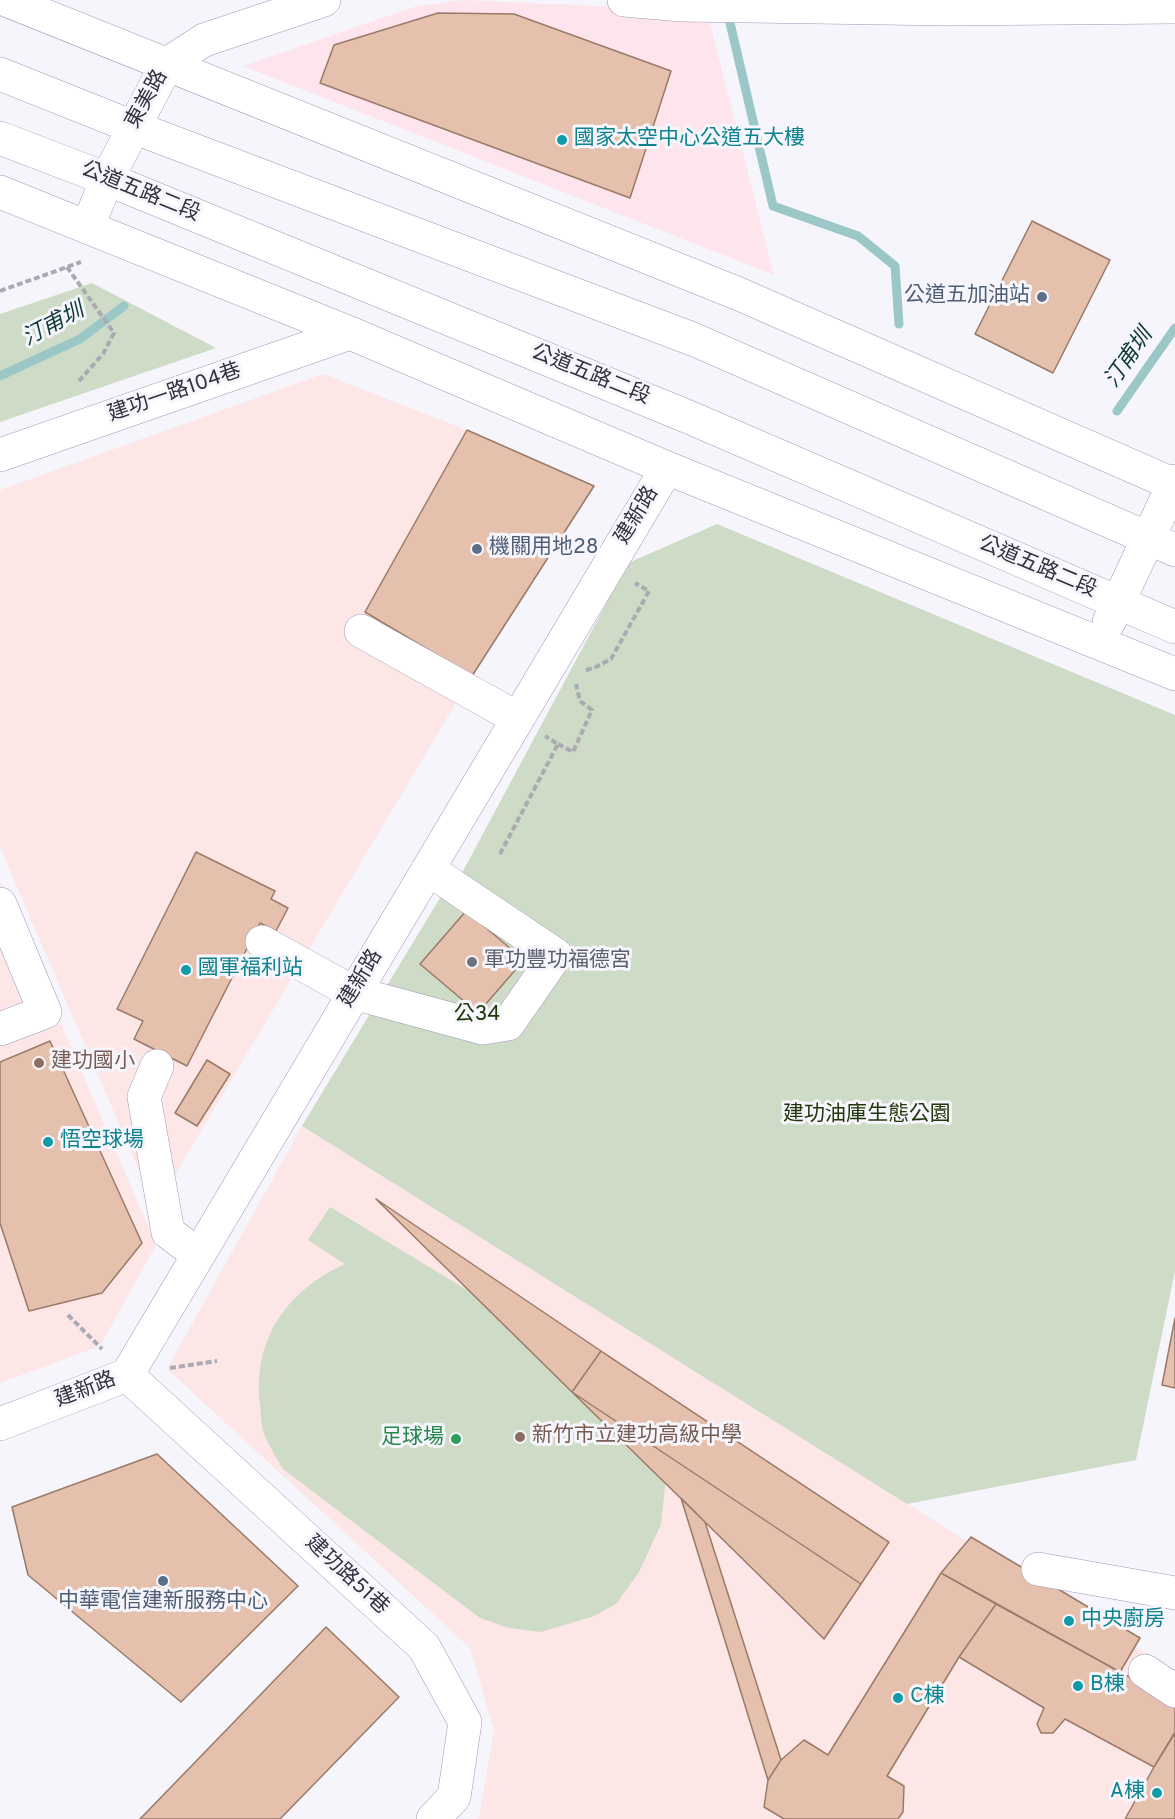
<!DOCTYPE html>
<meta charset="utf-8">
<style>
body{margin:0}
canvas{display:block;background:#f6f5fc}
</style>
<canvas width="1175" height="1819"></canvas>
<script>
const g = document.querySelector('canvas').getContext('2d');
g.lineJoin = 'round';
function paint(path, color) { g.fillStyle = color; g.fill(path, 'evenodd'); }
function strokePath(path, color, width, dash) { g.strokeStyle = color; g.lineWidth = width; g.lineCap = dash ? 'butt' : 'round'; g.setLineDash(dash || []); g.stroke(path); }
function drawText(font, color, halo, rows, align = 'center') {
  g.font = font + ' Overpass,"Noto Sans TC",sans-serif'; g.lineWidth = 6; g.setLineDash([]); g.textBaseline = 'middle'; g.strokeStyle = halo; g.fillStyle = color; for (const [text, x, y, turn = 0] of rows) {
    g.save(); g.translate(x, y); g.rotate((+turn || 0) * Math.PI / 180); g.textAlign = isNaN(turn) ? turn : align; if (halo) g.strokeText(text, 0, 0); g.fillText(text, 0, 0); g.restore();
  }
}
paint(new Path2D(`
 M 464,0 L 707,11 L 774,275 L 243,66 L 417,6 Z`), '#fee4ec');
paint(new Path2D(`
 M 323,374 L 467,430 L 365,612 L 472,676 L 155,1208 L 0,847 L 0,490 Z
 M 0,881 L 156,1245 L 100,1346 L 0,1383 Z
 M 302,1126 L 1175,1671 L 1175,1819 L 477,1819 L 479,1817 L 494,1730 L 470,1648 L 167,1369 Z`), '#fce6e6');
paint(new Path2D(`
 M 92,283 L 216,348 L 0,422 L 0,314 Z
 M 717,524 L 1175,715 L 1175,1271 L 1136,1460 L 907,1504 L 302,1126 L 449,883 L 455,886 L 628,563 Z
 M 330,1207 L 454,1282 L 626,1383 L 666,1477 L 661,1524 L 639,1572 L 616,1604 L 594,1616 L 541,1632 L 509,1628 L 480,1618 L 283,1469 C 277,1458 270,1448 265,1436 C 261,1427 261,1414 260,1404 C 253,1338 287,1291 345,1264 L 308,1240 Z`), '#cedbc6');
strokePath(new Path2D(`
 M 727,10 L 773,206 L 858,236 L 895,266 L 899,324
 M 0,376 L 80,339 L 124,306
 M 1117,411 L 1175,328`), '#9bc8c7', 9);
const building = new Path2D(`
 M 438,13 L 514,14 L 671,71 L 630,198 L 320,83 L 334,45 Z
 M 1032,221 L 1110,260 L 1053,373 L 975,334 Z
 M 467,430 L 594,486 L 472,676 L 365,612 Z
 M 196,852 L 275,891 L 271,899 L 288,908 L 276,931 L 260,923 L 187,1066 L 134,1039 L 143,1021 L 117,1009 Z
 M 466,911 L 524,960 L 478,1013 L 420,964 Z
 M 50,1041 L 142,1243 L 102,1293 L 29,1311 L 0,1223 L 0,1062 Z
 M 207,1060 L 230,1074 L 197,1126 L 175,1113 Z
 M 376,1199 L 601,1351 L 572,1392 Z
 M 1175,1318 L 1175,1388 L 1162,1385 Z
 M 601,1351 L 889,1542 L 861,1584 L 572,1392 Z
 M 572,1392 L 861,1584 L 824,1639 L 705,1522 Z
 M 157,1454 L 298,1586 L 181,1702 L 28,1575 L 12,1507 Z
 M 681,1498 L 705,1522 L 781,1760 L 768,1780 Z
 M 971,1537 L 1140,1638 L 1120,1672 L 941,1573 Z
 M 941,1573 L 996,1604 L 959,1657 L 887,1776 L 904,1786 L 903,1812 L 898,1819 L 784,1819 L 764,1807 L 768,1780 L 781,1760 L 804,1740 L 828,1755 Z
 M 996,1604 L 1120,1672 L 1175,1701 L 1175,1732 L 1154,1767 L 1065,1719 L 1053,1733 L 1041,1733 L 1037,1724 L 1044,1708 L 959,1657 Z
 M 326,1627 L 399,1697 L 280,1819 L 140,1819 Z
 M 1175,1733 L 1175,1819 L 1125,1819 L 1154,1767 Z`);
paint(building, '#e4c0ad');
strokePath(building, '#9a7a68', 1.5);
const minor = new Path2D(`
 M 6,0 L 739,294 L 1175,485
 M 624,0 L 682,5 L 949,9 L 1175,7
 M 0,74 L 133,127 L 695,340 L 1175,550
 M 0,138 L 107,179 L 691,418 L 1175,627
 M 0,192 L 350,333 L 667,468 L 1175,674
 M 88,226 L 107,179 L 167,64 L 204,40 L 324,0
 M 0,455 L 350,333
 M 1109,622 L 1175,481
 M 361,631 L 517,718
 M 0,904 L 45,1012 L 0,1029
 M 262,942 L 354,993 L 483,1028 L 508,1024 L 556,955 L 428,869
 M 157,1066 L 144,1097 L 168,1232 L 198,1255
 M 127,1375 L 424,1647 L 465,1722 L 454,1797 L 433,1819
 M 0,1424 L 127,1375 L 667,468
 M 1038,1569 L 1175,1593
 M 1145,1671 L 1175,1691`);
strokePath(minor, '#9e98b9', 34);
strokePath(new Path2D(`
 M 67,267 L 114,333 L 103,354 L 79,381
 M 0,291 L 81,262
 M 586,670 L 594,668 L 611,659 L 649,591 L 635,583
 M 558,744 L 573,752 L 592,710 L 580,701 L 576,684
 M 500,854 L 558,744 L 545,736
 M 68,1315 L 102,1349
 M 170,1368 L 217,1361`), '#abaab3', 4, [6, 3]);
strokePath(minor, '#fff', 33);
for (const [x, y, r, color] of [
 [562,140,6,"#0f9aa8"],
 [1042,297,6,"#5c6f8a"],
 [477,549,6,"#5c6f8a"],
 [472,962,6,"#6b7280"],
 [186,970,6,"#0f9aa8"],
 [39,1063,6,"#8d6e63"],
 [48,1142,6,"#0f9aa8"],
 [520,1437,6,"#8d6e63"],
 [456,1439,6,"#2e9e5b"],
 [163,1581,6,"#5c6f8a"],
 [1069,1621,6,"#0f9aa8"],
 [1078,1686,6,"#0f9aa8"],
 [898,1698,6,"#0f9aa8"],
 [1157,1793,6,"#0f9aa8"]
]) { const dot = new Path2D(); dot.arc(x, y, r, 0, 2 * Math.PI); g.fillStyle = color; g.fill(dot); strokePath(dot, '#f6f5fc', 2); }
drawText('21px', '#33313e', '#f6f5fc', [
 ["東美路",148,100,-61],
 ["公道五路二段",140,193,22],
 ["公道五路二段",590,376,22],
 ["建功一路104巷",175,394,-19],
 ["建新路",638,516,-59],
 ["公道五路二段",1037,568,23],
 ["建新路",362,979,-59],
 ["建新路",86,1391,-21],
 ["建功路51巷",346,1576,43]
]);
drawText('21px', '#0d838f', '#f6f5fc', [
 ["國家太空中心公道五大樓",574,140],
 ["國軍福利站",198,970],
 ["悟空球場",60,1142],
 ["中央廚房",1081,1621],
 ["B棟",1090,1686],
 ["C棟",910,1698],
 ["A棟",1145,1793,"right"]
], 'left');
drawText('21px', '#4e5e75', '#f6f5fc', [
 ["公道五加油站",1030,297],
 ["機關用地28",489,549,"left"],
 ["中華電信建新服務中心",163,1603,"center"]
], 'right');
drawText('21px', '#5b616d', '#f6f5fc', [
 ["軍功豐功福德宮",484,962]
], 'left');
drawText('21px', '#203809', '#f6f5fc', [
 ["公34",477,1016],
 ["建功油庫生態公園",867,1116]
]);
drawText('21px', '#785e54', '#f6f5fc', [
 ["建功國小",51,1063],
 ["新竹市立建功高級中學",532,1437]
], 'left');
drawText('21px', '#27864d', '#f6f5fc', [
 ["足球場",444,1439]
], 'right');
drawText('italic 22px', '#0e3a3a', '#f6f5fc', [
 ["汀甫圳",54,326,-28],
 ["汀甫圳",1130,359,-55]
]);
</script>
